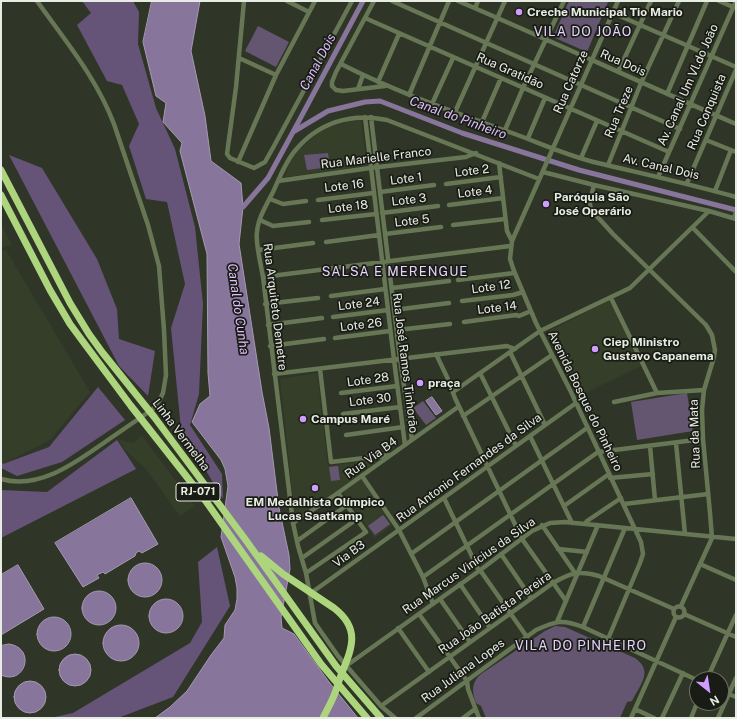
<!DOCTYPE html>
<meta charset="utf-8">
<style>
body{margin:0}
#map{position:relative;width:737px;height:719px;overflow:hidden;background:#2f3627;font-family:"Public Sans",sans-serif}
canvas{display:block}
.frame{position:absolute;inset:0;border:2px solid #e8ede3;pointer-events:none}
.north{position:absolute;left:689px;top:671px;width:40px;height:40px;box-sizing:border-box;background:#191c15;border:1px solid #6c7067;border-radius:50%;rotate:150deg;font-size:11px;font-weight:700;line-height:16px;text-align:center;color:#e8ede3}
.north::after{content:'';display:block;margin:auto;width:14px;height:18px;background:#d09dfe;clip-path:polygon(50% 0,100% 100%,50% 72%,0 100%)}
</style>
<div id="map">
<canvas width="737" height="719"></canvas>
<div class="frame"></div>
<div class="north">N</div>
</div>
<script>
const g = document.querySelector('canvas').getContext('2d');
g.lineJoin = 'round';
function paint(path, color) { g.fillStyle = color; g.fill(path, 'evenodd'); }
function strokePath(path, color, width, dash) { g.strokeStyle = color; g.lineWidth = width; g.lineCap = dash ? 'butt' : 'round'; g.setLineDash(dash || []); g.stroke(path); }
function drawText(font, color, halo, rows, align = 'center') {
  g.font = font + ' "Public Sans",sans-serif'; g.lineWidth = 3.5; g.setLineDash([]); g.textBaseline = 'middle'; g.strokeStyle = halo; g.fillStyle = color; for (const [text, x, y, turn = 0] of rows) {
    g.save(); g.translate(x, y); g.rotate((+turn || 0) * Math.PI / 180); g.textAlign = isNaN(turn) ? turn : align; if (halo) g.strokeText(text, 0, 0); g.fillText(text, 0, 0); g.restore();
  }
}
paint(new Path2D(`
 M 355,119 L 361,120 L 367,166 L 285,177 L 290,162 L 299,150 L 312,138 L 322,130 L 338,124 Z
 M 1,224 L 12,245 L 1,248 Z
 M 6,250 L 90,392 L 50,440 L 3,464 L 1,459 L 1,252 Z
 M 610,300 L 641,366 L 581,395 L 549,331 Z
 M 317,373 L 328,466 L 380,459 L 299,519 L 295,518 L 280,379 Z
 M 142,436 L 195,506 L 180,516 L 145,468 L 125,450 L 118,439 L 133,443 Z
 M 361,478 L 392,525 L 375,538 L 343,492 Z`), '#343e28');
paint(new Path2D(`
 M 569,1 L 608,2 L 587,52 L 553,37 Z
 M 258,26 L 289,42 L 276,67 L 245,51 Z
 M 328,153 L 330,167 L 307,170 L 304,155 Z
 M 687,393 L 693,431 L 637,440 L 631,402 Z
 M 423,401 L 436,418 L 426,425 L 413,408 Z
 M 338,466 L 340,480 L 331,481 L 329,467 Z
 M 383,515 L 390,524 L 375,535 L 368,526 Z
 M 555,626 L 565,627 L 635,658 C 654,671 640,685 632,701 L 627,702 L 620,718 L 486,718 L 481,706 L 476,703 C 472,691 471,683 481,674 L 545,631 Z`), '#645671');
paint(new Path2D(`
 M 82,1 L 133,1 L 139,12 L 138,44 L 156,108 L 175,149 L 195,227 L 203,304 L 199,394 L 190,425 L 222,474 L 223,499 L 181,429 L 171,328 L 185,284 L 167,202 L 146,199 L 129,146 L 139,124 L 122,85 L 107,81 L 77,25 L 91,13 Z
 M 9,155 L 42,168 L 97,259 L 117,309 L 119,339 L 155,351 L 148,396 L 119,366 Z
 M 98,387 L 125,420 L 62,462 L 17,476 L 1,468 L 1,460 L 3,464 L 49,447 Z
 M 117,440 L 136,469 L 1,538 L 1,490 L 47,492 Z
 M 217,547 L 230,606 L 173,697 L 118,718 L 50,718 L 73,713 L 190,643 L 202,622 L 198,562 Z`), '#665378');
const water = new Path2D(`
 M 152,1 L 200,1 L 191,51 L 205,116 L 211,161 L 241,183 L 243,207 L 239,244 L 262,392 L 269,428 L 279,508 L 289,555 L 290,569 L 281,617 L 282,628 L 294,634 L 329,682 L 358,718 L 155,718 L 170,707 L 187,691 L 211,655 L 224,638 L 225,625 L 235,610 L 237,599 L 237,588 L 235,577 L 221,537 L 228,486 L 225,469 L 221,460 L 192,422 L 200,404 L 210,396 L 208,373 L 207,254 L 180,151 L 182,143 L 163,122 L 166,103 L 156,96 L 143,42 Z
 M 432,397 L 442,411 L 436,415 L 426,401 Z
 M 131,498 L 158,544 L 142,553 L 139,551 L 136,553 L 135,556 L 105,574 L 103,572 L 97,575 L 99,578 L 83,587 L 55,543 Z
 M128 580a17 17 0 1 1 34 0a17 17 0 1 1-34 0Z
 M 18,565 L 44,609 L 1,635 L 1,575 Z
 M82 608a17 17 0 1 1 34 0a17 17 0 1 1-34 0Z
 M149 616a17 17 0 1 1 34 0a17 17 0 1 1-34 0Z
 M37 634a17 17 0 1 1 34 0a17 17 0 1 1-34 0Z
 M103 643a18 18 0 1 1 36 0a18 18 0 1 1-36 0Z
 M 9,644 C 37,648 25,686 1,675 L 1,646 Z
 M59 670a16 16 0 1 1 32 0a16 16 0 1 1-32 0Z
 M14 697a16 16 0 1 1 32 0a16 16 0 1 1-32 0Z`);
paint(water, '#88759c');
strokePath(water, '#a599b1', 1);
strokePath(new Path2D(`
 M 293,132 L 363,1
 M 237,209 L 243,207 L 268,178 L 293,132 L 328,111 L 365,102 L 380,101 L 462,133 L 579,170 L 736,210`), '#88759c', 5);
strokePath(new Path2D(`
 M 244,1 L 236,87 L 227,154 L 230,158 L 254,168 L 265,162 L 274,146 L 352,1
 M 287,1 L 309,12
 M 374,1 L 336,72 L 332,82 L 332,86 L 336,90 L 343,91 L 385,86
 M 392,1 L 680,129
 M 458,1 C 552,41 643,84 736,124
 M 719,1 L 733,7
 M 475,8 L 478,1
 M 613,13 L 736,67
 M 365,18 L 669,152
 M 239,58 L 276,75
 M 341,64 C 396,92 454,112 512,133 C 540,143 568,156 598,163 C 644,174 690,184 736,197
 M 618,72 L 651,1
 M 378,82 L 399,34
 M 358,89 L 363,75
 M 667,94 L 707,1
 M 409,95 L 449,1
 M 432,104 L 453,58
 M 455,112 L 505,1
 M 365,117 L 394,360 L 405,445
 M 371,117 L 400,359 L 412,440
 M 482,122 L 501,78
 M 505,130 L 523,88 L 564,1
 M 528,138 L 545,98
 M 706,140 L 736,152
 M 581,158 L 597,121
 M 238,162 L 276,75 L 315,1
 M 499,163 L 507,231 L 512,241
 M 608,165 L 641,83 L 679,1
 M 543,172 L 594,185 L 709,211 L 736,219
 M 658,177 L 736,1
 M 278,181 L 370,168 L 466,157 L 476,153
 M 687,183 L 736,70
 M 446,184 L 501,177
 M 594,185 L 590,201 L 590,206 L 594,213 L 613,234 L 706,325 L 712,335 L 715,350 L 714,357 L 704,390 L 702,410 L 703,439 L 710,513 L 712,538 L 681,606
 M 715,191 L 731,150
 M 380,192 L 434,185
 M 270,199 L 283,204 L 306,201
 M 318,200 L 373,193
 M 449,205 L 503,198
 M 382,213 L 438,206
 M 734,218 L 736,212
 M 260,220 L 273,226 L 309,222
 M 322,220 L 376,214
 M 453,225 L 505,219
 M 693,228 L 736,272
 M 385,234 L 441,227
 M 326,242 L 379,235
 M 259,250 L 313,243
 M 263,277 L 510,246
 M 458,280 L 514,273
 M 392,288 L 449,281
 M 331,296 L 385,289
 M 611,298 L 657,393 L 704,390
 M 462,301 L 513,295 L 523,292
 M 265,304 L 318,298
 M 394,310 L 449,303
 M 333,317 L 388,310
 M 464,322 L 516,315 L 519,316 L 531,311
 M 268,325 L 322,318
 M 397,330 L 450,324
 M 335,338 L 390,331
 M 270,346 L 324,339
 M 510,352 L 545,425
 M 436,354 L 447,377 L 455,398 L 522,539 L 566,601
 M 320,369 L 331,462 L 390,455
 M 480,373 L 516,446
 M 274,374 L 507,346 L 515,349
 M 453,392 L 540,331 L 630,288 L 709,211
 M 341,393 L 397,386
 M 614,402 L 657,393
 M 343,414 L 400,407
 M 463,416 L 552,355
 M 346,435 L 403,427
 M 530,436 L 572,523
 M 676,443 L 685,534
 M 650,446 L 655,500
 M 362,476 L 399,530 L 423,577 L 433,604
 M 610,478 L 653,474
 M 1,479 C 39,490 75,463 105,442 C 121,431 137,420 153,409 L 159,401 L 163,393 L 166,375 L 164,330 L 159,266 L 148,225 L 114,124 C 96,77 66,42 37,1
 M 444,498 L 479,571
 M 624,504 L 708,494
 M 564,506 L 609,474
 M 293,523 L 335,495 L 458,407
 M 585,524 L 587,521 L 621,498
 M 542,525 L 575,573
 M 297,541 L 347,505
 M 558,549 L 587,552
 M 411,554 L 587,428
 M 501,554 L 531,598
 M 302,558 L 357,519
 M 700,564 L 736,580
 M 480,570 L 527,637
 M 306,573 L 366,532 L 338,493
 M 423,577 L 598,452 L 703,439
 M 460,584 L 490,628
 M 311,593 L 576,403
 M 440,599 L 470,642
 M673.5 612a5.5 5.5 0 1 1 11 0a5.5 5.5 0 1 1-11 0Z
 M 419,614 L 467,681 L 468,689 L 479,718
 M 684,614 L 736,637
 M 557,622 L 598,525
 M 583,627 L 625,528
 M 398,628 L 429,672
 M 608,639 L 640,563 L 643,554 L 641,542 L 571,392 L 536,323 L 514,271 L 510,259 L 512,241 L 618,1
 M 346,666 L 479,571 L 532,531 L 550,523 L 565,522 L 736,539
 M 707,679 L 736,615
 M 721,691 L 736,697
 M 381,706 L 553,583 C 570,573 579,570 599,576 L 674,609
 M 635,709 L 654,718
 M 395,718 L 381,706 L 356,677 L 338,656 L 315,623 L 306,573 L 298,546 L 293,523 L 263,277 C 261,265 255,242 257,232 C 258,218 267,204 273,192 C 279,179 285,163 294,152 C 317,123 351,112 387,120 L 539,179
 M 416,718 L 536,630 C 556,621 562,619 583,627 L 697,680
 M 463,718 L 475,709
 M 631,718 L 676,617
 M 662,718 L 683,673
 M 691,718 L 697,703
 M 718,718 L 736,678`), '#677755', 4.5);
strokePath(new Path2D(`
 M 1,170 L 70,303 L 89,334 L 102,352 L 155,418 L 245,539 L 336,666 L 381,718
 M 1,195 L 50,290 L 70,324 L 87,347 L 131,406 L 205,500 L 321,664 L 367,718
 M 261,556 L 283,574 L 334,608 C 361,629 352,648 341,675 C 339,681 337,687 335,693 C 332,701 327,710 323,718`), '#add57d', 7);
for (const [x, y, r, color] of [
 [519,12,4,"#d09dfe"],
 [546,204,4,"#d09dfe"],
 [595,349,4,"#d09dfe"],
 [420,383,4,"#d09dfe"],
 [303,419,4,"#d09dfe"],
 [315,488,4,"#d09dfe"]
]) { const dot = new Path2D(); dot.arc(x, y, r, 0, 2 * Math.PI); g.fillStyle = color; g.fill(dot); strokePath(dot, '#191c15', 1.5); }
for (const [x, y, w] of [
 [198,492,44]
]) { const box = new Path2D(); box.roundRect(x - w / 2, y - 9, w, 18, 3); g.fillStyle = '#191c15'; g.fill(box); strokePath(box, '#e8ede3', 1); }
drawText('bold 11px', '#e8ede3', null, [
 ["RJ-071",198,492]
]);
drawText('bold 12px', '#e8ede3', '#191c15', [
 ["Creche Municipal Tio Mario",527,12],
 ["Paróquia São",554,197],
 ["José Operário",554,211],
 ["Ciep Ministro",603,342],
 ["Gustavo Capanema",603,356],
 ["praça",428,383],
 ["Campus Maré",311,419],
 ["EM Medalhista Olímpico",315,502,"center"],
 ["Lucas Saatkamp",315,516,"center"]
], 'left');
drawText('12px', '#e8ede3', '#191c15', [
 ["Rua Dois",623,63,24],
 ["Rua Gratidão",510,71,24],
 ["Rua Catorze",571,82,-66],
 ["Av. Canal Um Vl.do João",688,85,-66],
 ["Rua Treze",619,112,-67],
 ["Rua Conquista",707,112,-67],
 ["Rua Marielle Franco",376,158,-7],
 ["Av. Canal Dois",661,167,13],
 ["Lote 2",472,171,-7],
 ["Lote 1",406,179,-7],
 ["Lote 16",344,186,-7],
 ["Lote 4",475,192,-7],
 ["Lote 3",409,200,-7],
 ["Lote 18",348,207,-7],
 ["Lote 5",412,221,-7],
 ["Lote 12",491,287,-8],
 ["Lote 24",359,304,-7],
 ["Rua Arquiteto Demetre",275,307,83],
 ["Lote 14",497,308,-7],
 ["Lote 26",361,325,-7],
 ["Rua José Ramos Tinhorão",405,363,83],
 ["Lote 28",368,380,-8],
 ["Lote 30",370,400,-7],
 ["Avenida Bosque do Pinheiro",585,401,64],
 ["Rua da Mata",695,434,-92],
 ["Linha Vermelha",181,435,53],
 ["Rua Via B4",371,458,-36],
 ["Rua Antonio Fernandes da Silva",469,468,-36],
 ["Via B3",349,554,-36],
 ["Rua Marcus Vinícius da Silva",469,566,-35],
 ["Rua João Batista Pereira",495,613,-35],
 ["Rua Juliana Lopes",463,671,-36]
]);
g.letterSpacing = '1px';
drawText('13px', '#e7d3fc', '#191c15', [
 ["VILA DO JOÃO",583,32],
 ["SALSA E MERENGUE",395,272],
 ["VILA DO PINHEIRO",581,646]
]);
g.letterSpacing = '0px';
drawText('italic 13px', '#debefd', '#191c15', [
 ["Canal Dois",318,62,-62],
 ["Canal do Pinheiro",458,118,20],
 ["Canal do Cunha",238,309,82]
]);
</script>
